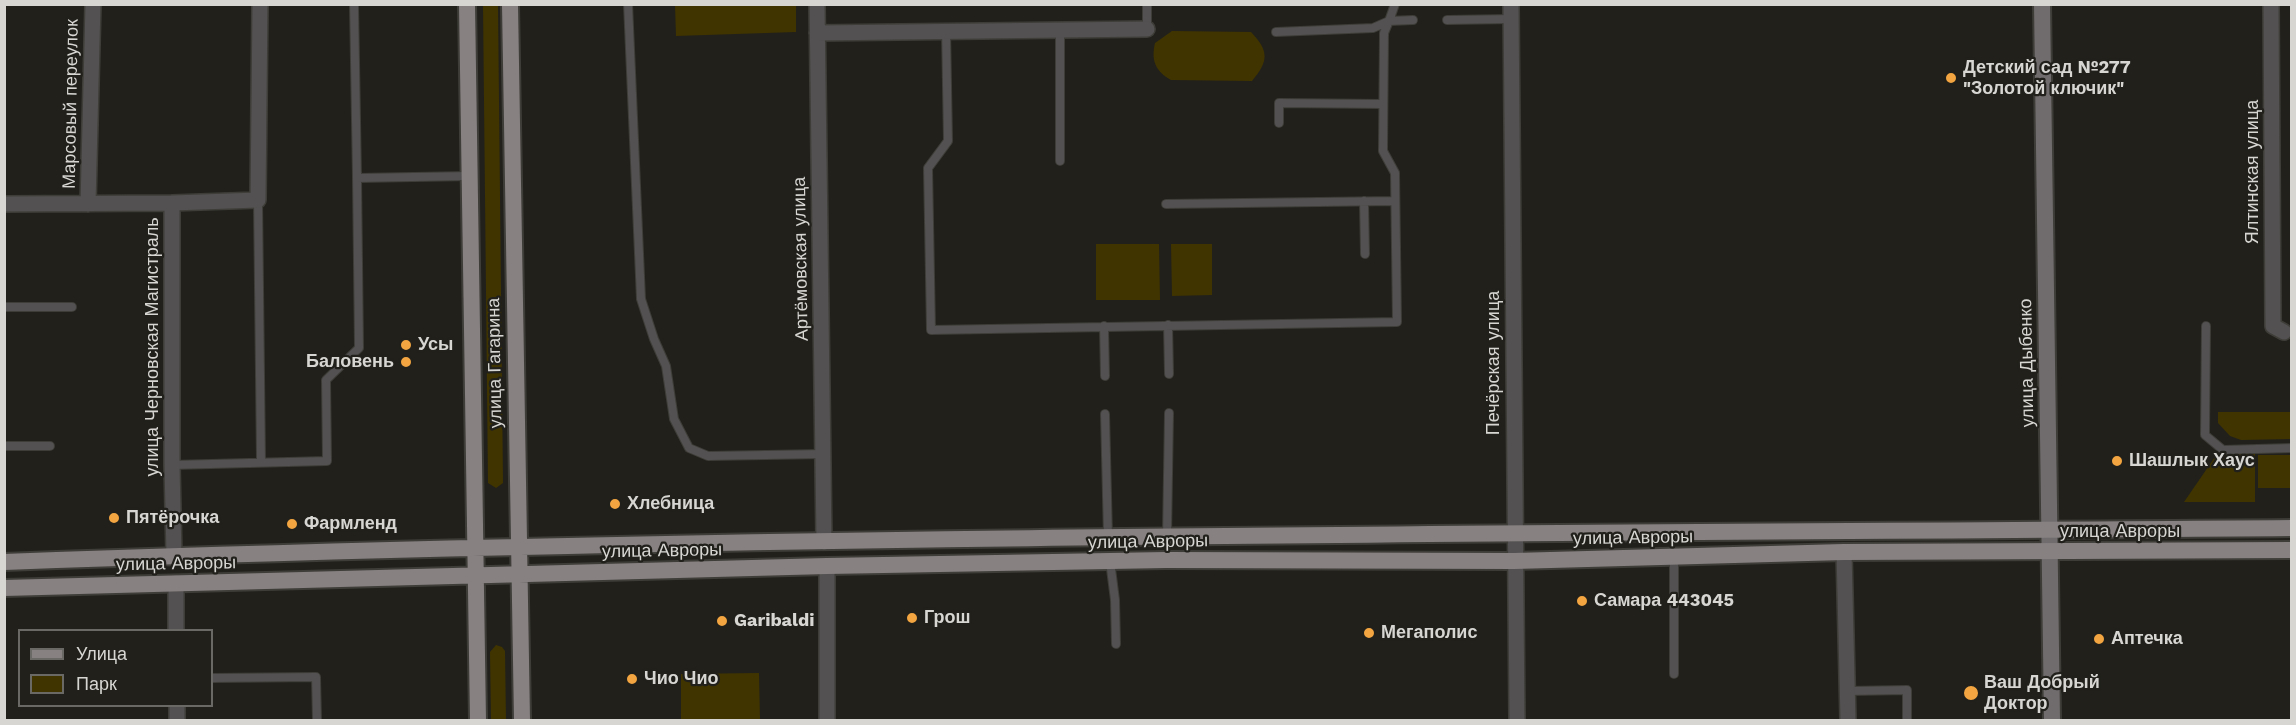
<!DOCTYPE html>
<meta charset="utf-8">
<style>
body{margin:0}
#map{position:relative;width:2296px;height:725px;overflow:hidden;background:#21201b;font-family:"Work Sans",sans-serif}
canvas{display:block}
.frame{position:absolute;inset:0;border:6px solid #d7d6d3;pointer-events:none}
.legend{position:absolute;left:18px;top:629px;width:195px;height:78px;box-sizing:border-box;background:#21201b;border:2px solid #6a6965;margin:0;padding:8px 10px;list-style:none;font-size:18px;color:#d7d6d3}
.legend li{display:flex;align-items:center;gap:12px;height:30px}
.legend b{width:30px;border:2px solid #6a6965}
</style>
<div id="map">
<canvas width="2296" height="725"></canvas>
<div class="frame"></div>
<ul class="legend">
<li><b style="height:8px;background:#878182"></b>Улица</li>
<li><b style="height:16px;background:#403400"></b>Парк</li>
</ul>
</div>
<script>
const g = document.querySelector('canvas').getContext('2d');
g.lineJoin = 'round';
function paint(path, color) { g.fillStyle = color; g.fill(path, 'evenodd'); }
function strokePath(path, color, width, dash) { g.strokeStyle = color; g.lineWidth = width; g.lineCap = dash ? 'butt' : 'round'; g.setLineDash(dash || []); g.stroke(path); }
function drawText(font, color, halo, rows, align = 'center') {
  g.font = font + ' "Work Sans",sans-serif'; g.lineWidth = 4.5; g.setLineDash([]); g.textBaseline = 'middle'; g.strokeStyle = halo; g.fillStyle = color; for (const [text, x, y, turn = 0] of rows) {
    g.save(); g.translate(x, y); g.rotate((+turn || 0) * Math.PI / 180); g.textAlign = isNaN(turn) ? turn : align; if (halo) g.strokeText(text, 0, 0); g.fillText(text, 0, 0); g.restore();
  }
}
paint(new Path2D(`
 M 483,5 L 498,5 L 503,483 L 496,488 L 488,483 Z
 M 675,5 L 796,5 L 796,32 L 676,36 Z
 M 1172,31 L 1251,32 C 1269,51 1269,61 1252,81 L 1171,80 C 1155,71 1151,60 1155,43 Z
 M 1096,244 L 1159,244 L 1160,300 L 1096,300 Z
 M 1171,244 L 1212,244 L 1212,295 L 1172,296 Z
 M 2218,412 L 2291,412 L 2291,439 L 2241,440 L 2230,436 L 2218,423 Z
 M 2217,454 L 2255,454 L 2255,502 L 2184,502 Z
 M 2258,455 L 2291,455 L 2291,488 L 2258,488 Z
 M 496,645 L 502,647 L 505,651 L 506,720 L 491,720 L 490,652 Z
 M 759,673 L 760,720 L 681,720 L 681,674 Z`), '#403400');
const service = new Path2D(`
 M 354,4 L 357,178 L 470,176
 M 628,4 L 641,299 L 654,339 L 666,366 L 674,419 L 689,448 L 708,456 L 823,454
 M 1147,4 L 1147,29
 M 1447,20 L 1511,19
 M 1060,29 L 1060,161
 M 946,30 L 948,141 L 928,168 L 931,330 L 1397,322 L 1395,173 L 1383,151 L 1384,33 L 1389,21 L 1413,20
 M 1276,32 L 1373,28 L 1389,21 L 1395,4
 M 1279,123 L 1279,103 L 1382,104
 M 258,200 L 261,462
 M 1364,201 L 1365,254
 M 1166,204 L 1395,201
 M 4,307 L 72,307
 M 1168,325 L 1169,374
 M 1104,326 L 1105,376
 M 2206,326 L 2205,435 L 2223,450 L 2292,448
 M 1105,414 L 1108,537
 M 4,446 L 50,446
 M 172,465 L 327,461 L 326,380 L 359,348 L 357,178
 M 1167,536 L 1169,413
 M 1674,557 L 1674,674
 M 1110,561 L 1115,600 L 1116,644
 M 212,678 L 316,677 L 317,720
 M 1848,691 L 1907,690 L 1907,720`);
const minor = new Path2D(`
 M 817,4 L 824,542
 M 1511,4 L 1517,720
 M 2271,4 L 2273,326 L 2284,332
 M 817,33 L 1147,29
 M 4,204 L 172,203
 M 88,204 L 93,4
 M 1844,552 L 1848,720
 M 174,556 L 172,465 L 172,203 L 258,200 L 260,4
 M 827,566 L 827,720
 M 176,583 L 176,630
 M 177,706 L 177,720`);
const secondary = new Path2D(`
 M 2042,4 L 2052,720`);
const primary = new Path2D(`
 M 467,4 L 478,720
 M 510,4 L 522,720
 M 4,562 C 766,534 1529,534 2292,528
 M 4,588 L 827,566 L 1166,560 L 1514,561 L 1844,552 L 2292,550`);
strokePath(service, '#3e3d38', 10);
strokePath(minor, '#3e3d38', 18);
strokePath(secondary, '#3e3d38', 20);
strokePath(primary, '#3e3d38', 20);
strokePath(service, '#535151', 8);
strokePath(minor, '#535151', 15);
strokePath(secondary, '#706c6d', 16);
strokePath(primary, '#878182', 16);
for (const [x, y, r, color] of [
 [1951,78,6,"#f2a541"],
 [406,345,6,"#f2a541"],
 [406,362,6,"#f2a541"],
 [2117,461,6,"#f2a541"],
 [615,504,6,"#f2a541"],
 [114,518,6,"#f2a541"],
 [292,524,6,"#f2a541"],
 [1582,601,6,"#f2a541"],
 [912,618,6,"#f2a541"],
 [722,621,6,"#f2a541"],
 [1369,633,6,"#f2a541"],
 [2099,639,6,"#f2a541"],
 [632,679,6,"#f2a541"],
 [1971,693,8,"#f2a541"]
]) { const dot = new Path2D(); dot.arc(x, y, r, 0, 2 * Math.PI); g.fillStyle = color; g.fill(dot); strokePath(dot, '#21201b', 2); }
drawText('bold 18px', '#d7d6d3', '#21201b', [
 ["Детский сад №277",1963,68],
 ["\"Золотой ключик\"",1963,89],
 ["Усы",418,345],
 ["Баловень",394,362,"right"],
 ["Шашлык Хаус",2129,461],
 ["Хлебница",627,504],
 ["Пятёрочка",126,518],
 ["Фармленд",304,524],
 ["Самара 443045",1594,601],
 ["Грош",924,618],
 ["Garibaldi",734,621],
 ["Мегаполис",1381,633],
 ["Аптечка",2111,639],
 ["Чио Чио",644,679],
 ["Ваш Добрый",1984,683],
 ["Доктор",1984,704]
], 'left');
drawText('18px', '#d7d6d3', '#21201b', [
 ["Марсовый переулок",71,104,-89],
 ["Ялтинская улица",2253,172,-90],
 ["Артёмовская улица",801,259,-91],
 ["улица Черновская Магистраль",153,347,-90],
 ["улица Гагарина",495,363,-91],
 ["Печёрская улица",1494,363,-90],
 ["улица Дыбенко",2027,363,-91],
 ["улица Авроры",2120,532],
 ["улица Авроры",1633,538,-1],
 ["улица Авроры",1148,542,-1],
 ["улица Авроры",662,551,-1],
 ["улица Авроры",176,564,-1]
]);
</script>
